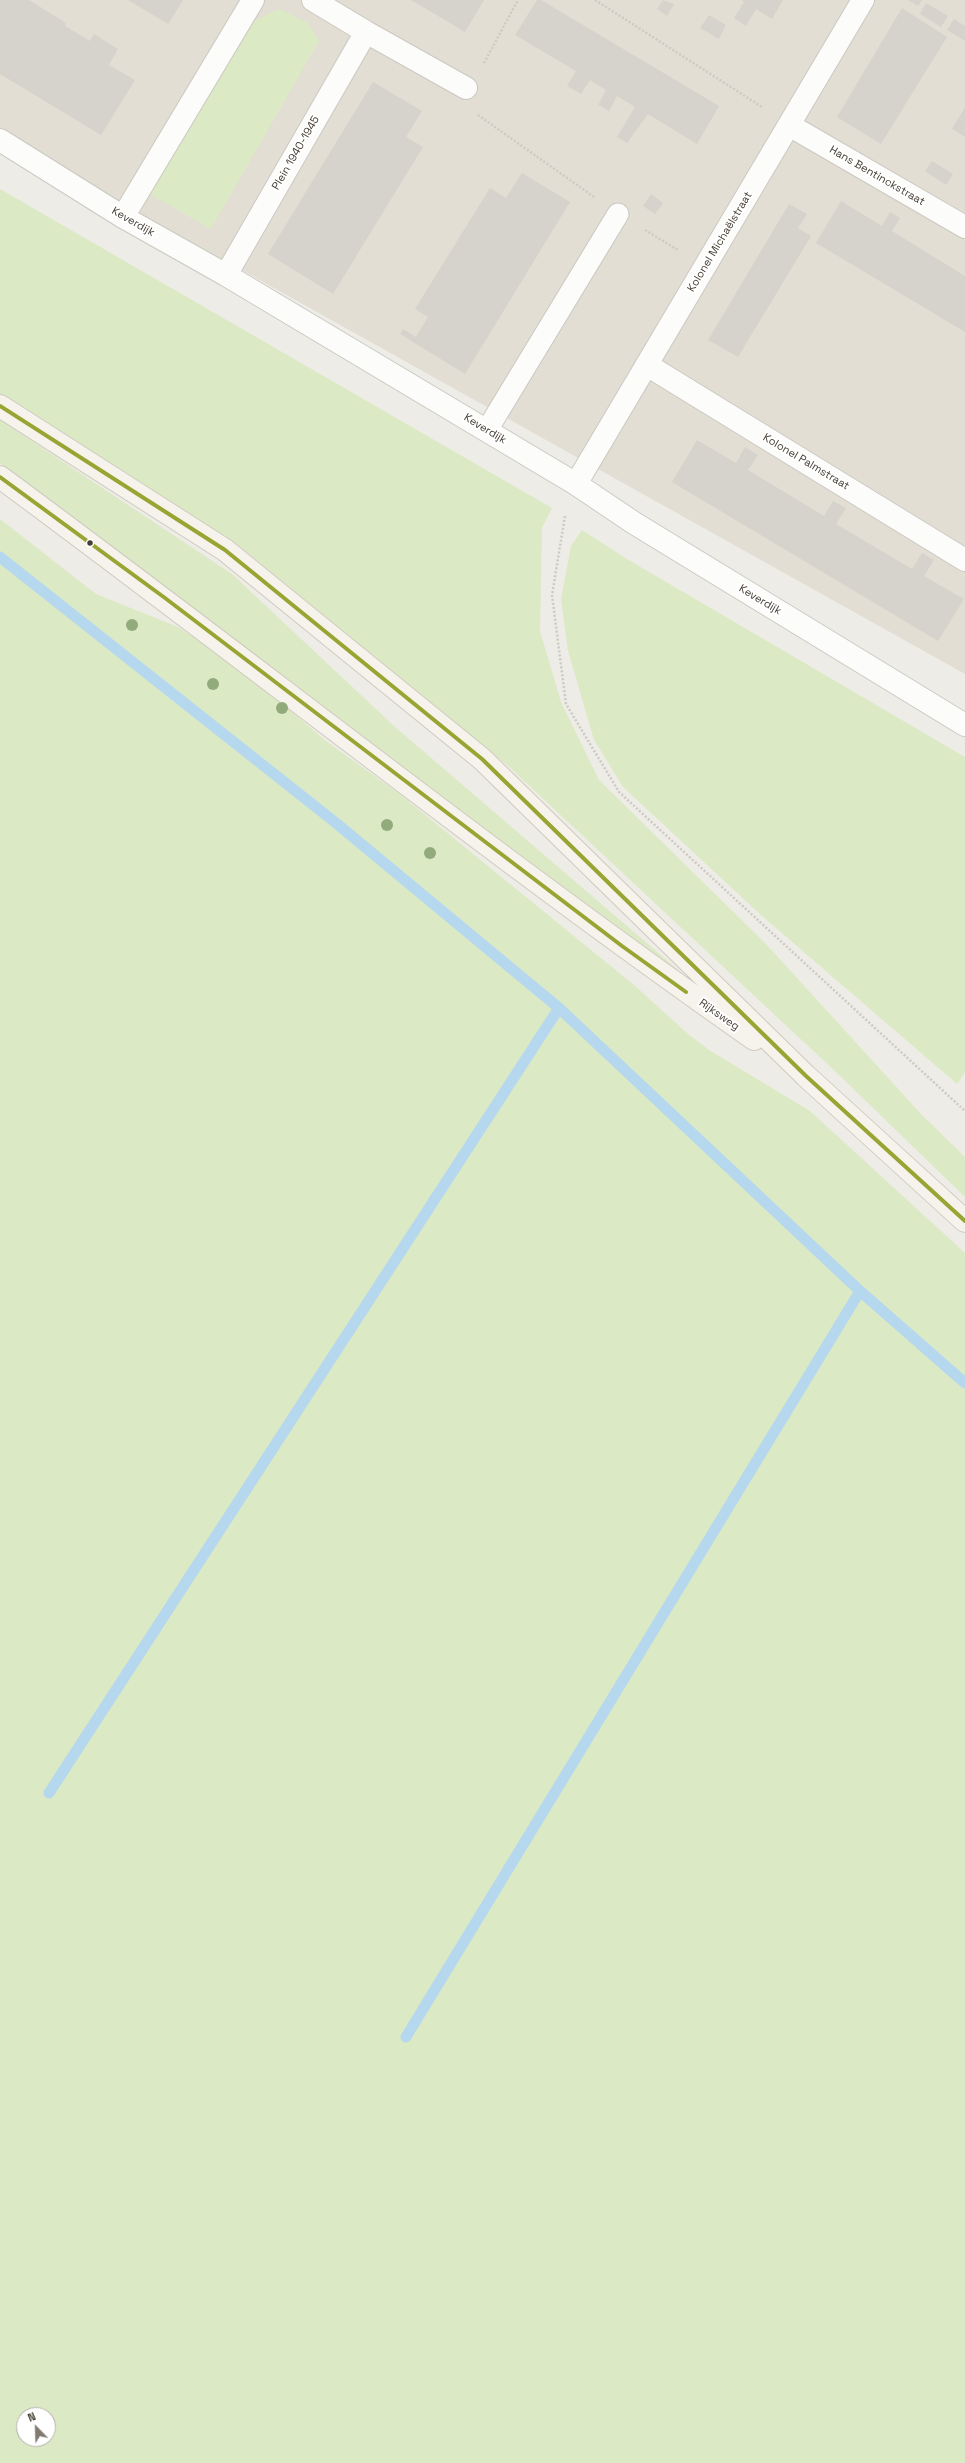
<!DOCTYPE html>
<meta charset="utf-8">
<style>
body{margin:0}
#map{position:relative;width:965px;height:2463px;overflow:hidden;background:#eeece6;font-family:"Space Grotesk",sans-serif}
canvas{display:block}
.north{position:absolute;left:16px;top:2407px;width:40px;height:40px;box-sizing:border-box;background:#fff;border:1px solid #b4b1ad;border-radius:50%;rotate:337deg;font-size:11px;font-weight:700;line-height:16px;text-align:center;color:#443d33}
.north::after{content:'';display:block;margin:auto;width:14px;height:18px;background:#807a72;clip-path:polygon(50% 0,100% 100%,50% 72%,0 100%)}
</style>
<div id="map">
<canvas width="965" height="2463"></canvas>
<div class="north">N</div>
</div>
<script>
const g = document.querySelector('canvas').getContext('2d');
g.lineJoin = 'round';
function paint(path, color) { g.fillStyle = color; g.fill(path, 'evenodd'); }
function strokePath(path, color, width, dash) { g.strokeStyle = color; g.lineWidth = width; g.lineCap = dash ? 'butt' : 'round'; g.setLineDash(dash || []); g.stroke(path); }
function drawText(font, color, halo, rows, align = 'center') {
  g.font = font + ' "Space Grotesk",sans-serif'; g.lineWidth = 4; g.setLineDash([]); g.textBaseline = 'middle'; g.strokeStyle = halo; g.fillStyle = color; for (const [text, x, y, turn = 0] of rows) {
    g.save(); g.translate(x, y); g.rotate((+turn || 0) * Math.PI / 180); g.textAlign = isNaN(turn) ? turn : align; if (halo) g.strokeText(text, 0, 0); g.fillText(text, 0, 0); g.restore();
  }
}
paint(new Path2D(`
 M 0,0 L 965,0 L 965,674 L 0,135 Z`), '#e3ded3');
paint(new Path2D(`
 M 279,9 L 308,23 L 319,41 L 211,229 L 149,194 L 254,21 Z
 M 0,189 L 552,508 L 542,528 L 540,631 L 561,702 L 599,780 L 766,944 L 922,1115 L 965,1157 L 965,1197 L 837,1073 L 507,765 L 238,545 L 0,394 Z
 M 0,420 L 232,574 L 394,726 L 705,993 L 707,1002 L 0,463 Z
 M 0,519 L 96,594 L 178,627 L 239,667 L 326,741 L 402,796 L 634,985 L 687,1033 L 709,1050 L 810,1111 L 965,1253 L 965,2463 L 0,2463 ZM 24,2415 L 48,2415 L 48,2439 L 24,2439 Z
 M 582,530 L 627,559 L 965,757 L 965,1072 L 957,1084 L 762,916 L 623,787 L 594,740 L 568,651 L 561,599 L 571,546 Z`), '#dce9c5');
strokePath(new Path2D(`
 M 0,557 L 336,823 L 559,1008 L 860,1291
 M 49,1793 L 559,1008
 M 406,2037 L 860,1291 L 965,1383`), '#b5d8ee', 11);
paint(new Path2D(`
 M 0,0 L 29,0 L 66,23 L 65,26 L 90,41 L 94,34 L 118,49 L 109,65 L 135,80 L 101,135 L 0,74 Z
 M 128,0 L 183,0 L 168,24 Z
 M 411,0 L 484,0 L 465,32 Z
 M 537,0 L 541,0 L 719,106 L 697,144 L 648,114 L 627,143 L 617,137 L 635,107 L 617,96 L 609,111 L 598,105 L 606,90 L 590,80 L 581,94 L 567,86 L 576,71 L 515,35 Z
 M 663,0 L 674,4 L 667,16 L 657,9 Z
 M 741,0 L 783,0 L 772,19 L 756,9 L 746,26 L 734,18 L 744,2 Z
 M 908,0 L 922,0 L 918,6 Z
 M 926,3 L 948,16 L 941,27 L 920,14 Z
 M 902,8 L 947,37 L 881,144 L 837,117 Z
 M 709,15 L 726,25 L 719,39 L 700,28 Z
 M 954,19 L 965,26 L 965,41 L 947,30 Z
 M 373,82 L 422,111 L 406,137 L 423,147 L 333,294 L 268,254 Z
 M 965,107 L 965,137 L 952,129 Z
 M 932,161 L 953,174 L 946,185 L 925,171 Z
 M 522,173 L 570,202 L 465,374 L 400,334 L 403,329 L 416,337 L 428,317 L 415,309 L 490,188 L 506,198 Z
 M 651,194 L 663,203 L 655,214 L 643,206 Z
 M 841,201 L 882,226 L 890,212 L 900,218 L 892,231 L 965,276 L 965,332 L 816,243 Z
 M 789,204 L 807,214 L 798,228 L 811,236 L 738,357 L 708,340 Z
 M 697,440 L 736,463 L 745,447 L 758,455 L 748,470 L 824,516 L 833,501 L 846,508 L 836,524 L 912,569 L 922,553 L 934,560 L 924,576 L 964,599 L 938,641 L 672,482 Z`), '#d6d3cd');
const lane = new Path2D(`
 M 487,430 L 618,214`);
const street = new Path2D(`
 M 366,32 L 466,88
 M 789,125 L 965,227
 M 0,140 L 123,217 L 226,275 L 576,484 L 634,523 L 965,725
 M 123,217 L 253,0
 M 226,275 L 366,32 L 313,0
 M 647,365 L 965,560
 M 576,484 L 863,0`);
const secondary = new Path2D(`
 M 0,406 L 225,550 L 482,759 L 806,1076 L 965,1221
 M 0,477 C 252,663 497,859 754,1039`);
strokePath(lane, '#cbc8c2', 23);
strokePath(street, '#cbc8c2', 24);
strokePath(secondary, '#cfcabe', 24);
strokePath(new Path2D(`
 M 595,0 L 762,107
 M 484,63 L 518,0
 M 478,115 L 594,197
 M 645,230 L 678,250
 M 565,516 L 552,595 L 566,704 L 619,792 L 965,1111`), '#cdcac5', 2.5, [2, 2]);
strokePath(lane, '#fcfcfb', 21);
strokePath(street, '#fcfcfb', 22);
strokePath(secondary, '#f6f3ed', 22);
strokePath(new Path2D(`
 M 0,406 L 225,550 L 482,759 L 806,1076 L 965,1221
 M 0,477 L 165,598 L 622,946 L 686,992`), '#99a532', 4);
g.fillStyle = '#92ab7c';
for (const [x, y] of [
 [132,625],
 [213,684],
 [282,708],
 [387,825],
 [430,853]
]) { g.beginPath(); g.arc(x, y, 6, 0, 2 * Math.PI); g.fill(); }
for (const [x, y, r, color] of [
 [90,543,3.5,"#443d33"]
]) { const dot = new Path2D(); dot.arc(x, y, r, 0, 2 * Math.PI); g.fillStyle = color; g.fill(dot); strokePath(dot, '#fff', 1.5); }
drawText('11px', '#443d33', '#fff', [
 ["Plein 1940-1945",296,153,-60],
 ["Hans Bentinckstraat",877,176,30],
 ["Keverdijk",133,222,30],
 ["Kolonel Michaëlstraat",720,242,-59],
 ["Keverdijk",485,429,31],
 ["Kolonel Palmstraat",806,462,31],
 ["Keverdijk",760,600,31],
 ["Rijksweg",719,1015,35]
]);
</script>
